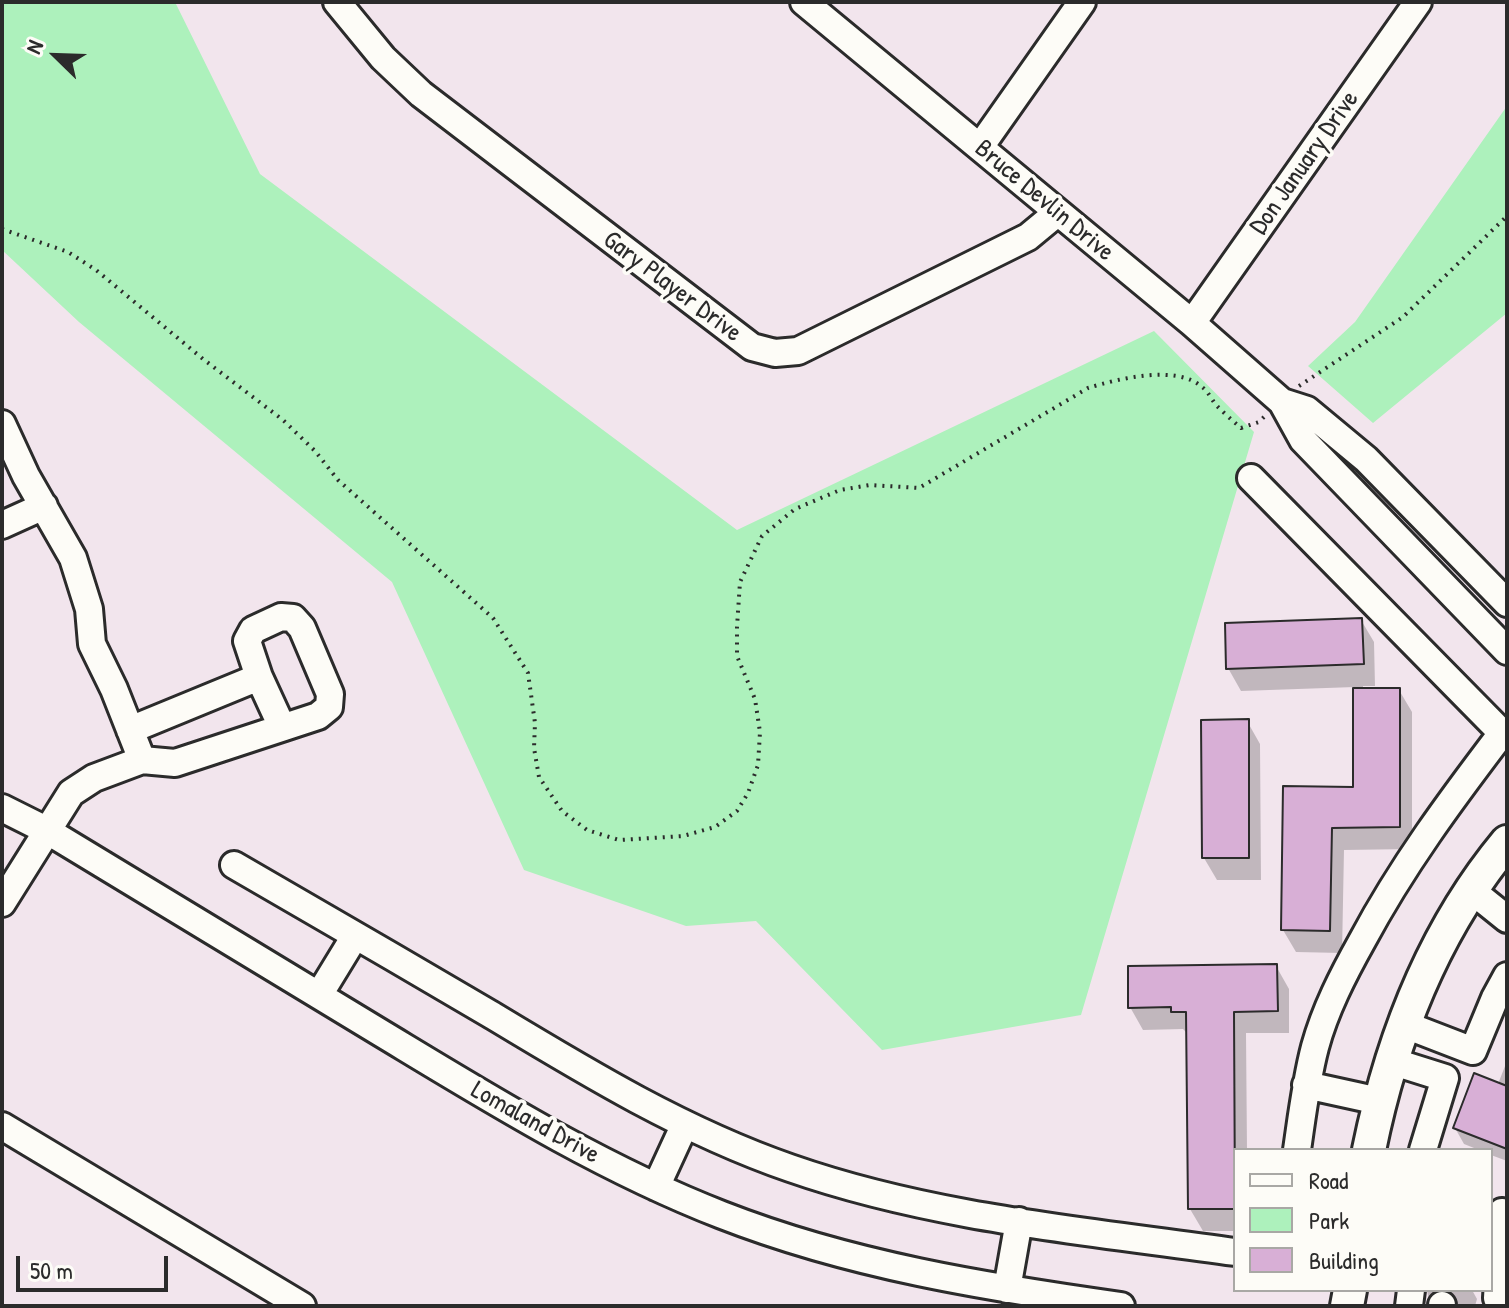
<!DOCTYPE html>
<style>
body{margin:0}
#map{position:relative;width:1509px;height:1308px;overflow:hidden;background:#f2e5ed;font-family:"Patrick Hand",sans-serif}
canvas{display:block}
.frame{position:absolute;inset:0;border:4px solid #2b2b2b;pointer-events:none}
.legend{position:absolute;left:1233px;top:1148px;width:260px;height:144px;box-sizing:border-box;background:#fdfcf7;border:2px solid #a9a8a5;margin:0;padding:10px 14px;list-style:none;font-size:24px;color:#2b2b2b}
.legend li{display:flex;align-items:center;gap:16px;height:40px}
.legend b{width:40px;border:2px solid #a9a8a5}
.north{position:absolute;left:16px;top:16px;width:80px;height:80px;-webkit-text-stroke:6px #fdfcf7;paint-order:stroke;rotate:293deg;font-size:22px;font-weight:700;line-height:32px;text-align:center;color:#2b2b2b}
.north::after{content:'';display:block;margin:auto;width:28px;height:36px;background:#2b2b2b;clip-path:polygon(50% 0,100% 100%,50% 72%,0 100%)}
.scale{position:absolute;left:16px;top:1256px;width:152px;height:36px;box-sizing:border-box;border:4px solid #2b2b2b;border-top:0;padding-left:10px;font-size:24px;line-height:28px;white-space:nowrap;color:#2b2b2b;-webkit-text-stroke:6px #fdfcf7;paint-order:stroke}
</style>
<div id="map">
<canvas width="1509" height="1308"></canvas>
<div class="frame"></div>
<ul class="legend">
<li><b style="height:10px;background:#fdfcf7"></b>Road</li>
<li><b style="height:22px;background:#adf1bc"></b>Park</li>
<li><b style="height:22px;background:#d8afd6"></b>Building</li>
</ul>
<div class="north">N</div>
<div class="scale">50 m</div>
</div>
<script>
const g = document.querySelector('canvas').getContext('2d');
g.lineJoin = 'round';
function paint(path, color) { g.fillStyle = color; g.fill(path, 'evenodd'); }
function strokePath(path, color, width, dash) { g.strokeStyle = color; g.lineWidth = width; g.lineCap = dash ? 'butt' : 'round'; g.setLineDash(dash || []); g.stroke(path); }
function drawText(font, color, halo, rows, align = 'center') {
  g.font = font + ' "Patrick Hand",sans-serif'; g.lineWidth = 7; g.setLineDash([]); g.textBaseline = 'middle'; g.strokeStyle = halo; g.fillStyle = color; for (const [text, x, y, turn = 0] of rows) {
    g.save(); g.translate(x, y); g.rotate((+turn || 0) * Math.PI / 180); g.textAlign = isNaN(turn) ? turn : align; if (halo) g.strokeText(text, 0, 0); g.fillText(text, 0, 0); g.restore();
  }
}
paint(new Path2D(`
 M 2,2 L 175,2 L 260,174 L 737,530 L 1154,331 L 1254,432 L 1081,1015 L 882,1050 L 756,921 L 686,926 L 524,870 L 392,582 L 79,322 L 2,250 Z
 M 1507,106 L 1507,313 L 1373,423 L 1308,366 L 1355,322 Z`), '#adf1bc');
paint(new Path2D(`
 M 1361,620 L 1374,642 L 1375,686 L 1363,686 L 1363,690 L 1399,690 L 1412,712 L 1412,849 L 1344,850 L 1342,953 L 1296,952 L 1283,930 L 1285,788 L 1355,789 L 1355,687 L 1241,691 L 1228,668 Z
 M 1247,721 L 1260,744 L 1261,880 L 1217,880 L 1204,858 Z
 M 1276,966 L 1289,989 L 1289,1033 L 1246,1033 L 1247,1150 L 1235,1150 L 1235,1231 L 1203,1231 L 1190,1209 L 1188,1034 L 1183,1029 L 1143,1030 L 1130,1007 Z
 M 1507,1061 L 1507,1161 L 1491,1155 L 1491,1150 L 1479,1150 L 1464,1144 L 1455,1128 L 1498,1084 Z
 M 1427,1290 L 1472,1290 L 1477,1299 L 1475,1306 L 1459,1306 L 1450,1299 L 1430,1306 Z`), '#0003');
const building = new Path2D(`
 M 1362,618 L 1364,664 L 1226,669 L 1225,623 Z
 M 1353,688 L 1400,688 L 1400,827 L 1332,828 L 1330,931 L 1281,930 L 1283,786 L 1353,787 Z
 M 1249,719 L 1249,858 L 1202,858 L 1201,720 Z
 M 1277,964 L 1278,1011 L 1234,1012 L 1235,1209 L 1188,1209 L 1186,1012 L 1171,1012 L 1171,1007 L 1128,1008 L 1128,966 Z
 M 1474,1073 L 1507,1086 L 1507,1149 L 1453,1128 Z`);
paint(building, '#d8afd6');
strokePath(building, '#2b2b2b', 2);
const minor = new Path2D(`
 M 337,2 L 383,58 L 421,94 L 752,347 L 775,353 L 798,351 L 1028,237 L 1057,213
 M 804,2 L 1192,323 L 1282,402 L 1303,440 L 1507,651
 M 980,147 L 1082,2
 M 1192,323 L 1418,2
 M 1282,402 L 1307,410 L 1366,459 L 1507,603
 M 2,424 L 26,476 L 73,558 L 89,609 L 92,644 L 114,689 L 142,760 L 94,778 L 71,793 L 2,903
 M 1251,478 L 1502,733 C 1451,800 1402,866 1362,941 C 1343,975 1325,1010 1315,1047 C 1306,1081 1302,1116 1297,1150
 M 2,525 L 44,506
 M 259,677 L 282,727
 M 130,730 L 259,677 L 247,641 L 253,630 L 281,617 L 293,618 L 302,628 L 330,694 L 329,707 L 318,716 L 175,763 L 142,760
 M 2,808 L 46,830 C 158,898 270,965 381,1033 C 492,1100 601,1168 722,1215 C 850,1265 986,1287 1121,1306
 M 234,865 C 319,914 405,964 490,1014 C 586,1072 683,1131 790,1168 C 933,1218 1087,1231 1235,1252
 M 1471,890 L 1507,919
 M 319,995 L 355,936
 M 1403,1024 L 1473,1051 L 1495,998 L 1507,976
 M 1391,1061 L 1445,1078 L 1423,1150
 M 1306,1085 L 1379,1101
 M 2,1126 L 302,1306
 M 656,1187 L 685,1124
 M 1007,1289 L 1019,1221
 M 1497,1298 L 1502,1212
 M 1409,1306 L 1411,1290
 M 1442,1306 L 1442,1305`);
const major = new Path2D(`
 M 1369,1150 C 1392,1037 1433,931 1507,842
 M 1347,1306 L 1350,1290`);
strokePath(minor, '#2b2b2b', 32);
strokePath(major, '#2b2b2b', 38);
strokePath(new Path2D(`
 M 2,229 L 68,252 L 96,270 L 203,359 L 283,420 L 315,451 L 338,480 L 493,618 L 528,673 L 535,723 L 534,748 L 539,777 L 562,811 L 587,830 L 619,840 L 683,836 L 715,827 L 737,811 L 748,793 L 758,765 L 760,732 L 755,699 L 737,656 L 737,627 L 740,582 L 762,536 L 795,509 L 840,490 L 870,485 L 919,488 L 1088,388 C 1117,379 1177,364 1202,387 C 1209,392 1212,401 1218,407 C 1225,414 1233,421 1241,428 L 1259,422 L 1266,415
 M 1299,386 L 1403,317 L 1507,216`), '#2b2b2b', 4, [2, 6]);
strokePath(minor, '#fdfcf7', 26);
strokePath(major, '#fdfcf7', 32);
drawText('26px', '#2b2b2b', '#fdfcf7', [
 ["Don January Drive",1305,163,-55],
 ["Bruce Devlin Drive",1044,201,40],
 ["Gary Player Drive",672,287,37],
 ["Lomaland Drive",535,1123,29]
]);
</script>
